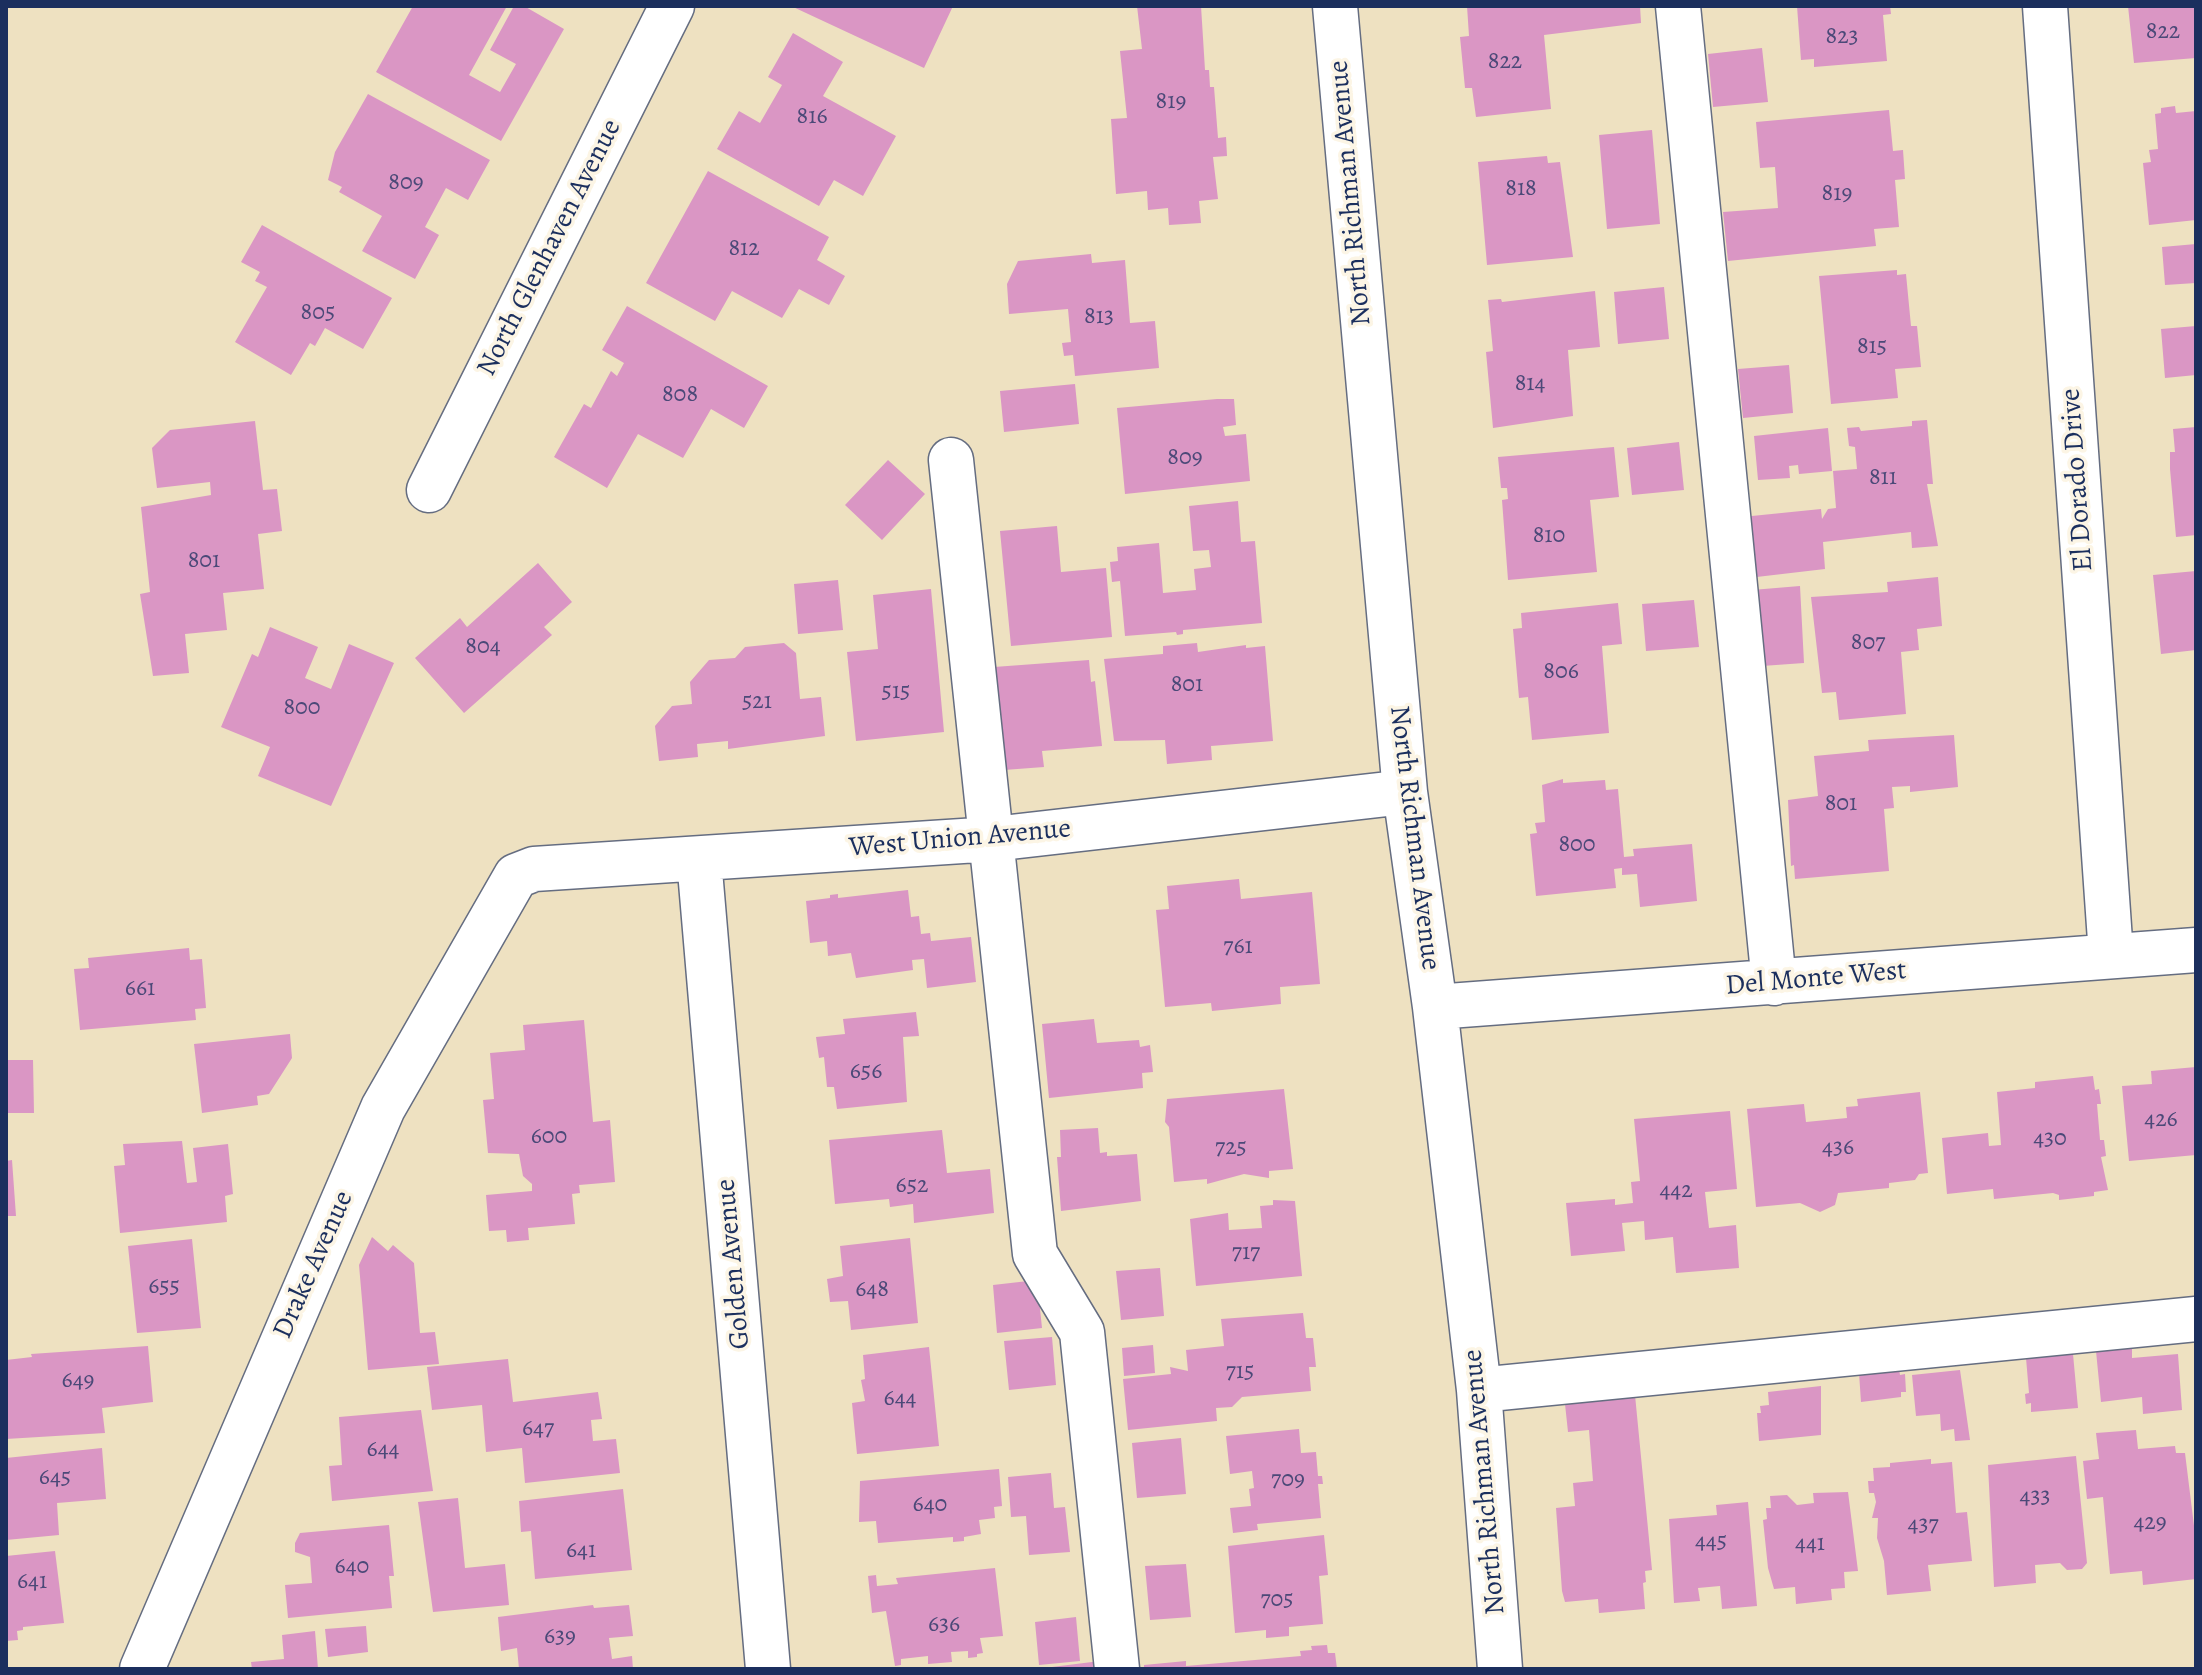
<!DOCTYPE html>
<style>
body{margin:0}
#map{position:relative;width:2202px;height:1675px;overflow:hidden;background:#eee1c1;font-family:Alegreya,serif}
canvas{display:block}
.frame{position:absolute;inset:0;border:8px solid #1b2f5e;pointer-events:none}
</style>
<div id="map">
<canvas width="2202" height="1675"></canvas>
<div class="frame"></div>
</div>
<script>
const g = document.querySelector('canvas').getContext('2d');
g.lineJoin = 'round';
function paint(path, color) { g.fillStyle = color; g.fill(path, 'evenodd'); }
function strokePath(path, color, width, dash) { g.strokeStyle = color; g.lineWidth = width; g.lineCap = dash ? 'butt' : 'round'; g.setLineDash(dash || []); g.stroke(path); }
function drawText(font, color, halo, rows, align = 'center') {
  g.font = font + ' Alegreya,serif'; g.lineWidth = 7; g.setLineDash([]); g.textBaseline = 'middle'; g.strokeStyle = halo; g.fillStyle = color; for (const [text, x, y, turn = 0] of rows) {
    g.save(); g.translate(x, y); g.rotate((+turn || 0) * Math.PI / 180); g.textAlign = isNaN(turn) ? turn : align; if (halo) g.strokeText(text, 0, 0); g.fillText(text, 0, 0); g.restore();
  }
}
paint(new Path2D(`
 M 413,6 L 507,6 L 469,75 L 500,92 L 516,64 L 490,50 L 514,6 L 524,6 L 564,29 L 501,141 L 376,72 Z
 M 791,6 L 953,6 L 924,68 Z
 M 1137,6 L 1201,6 L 1205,70 L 1209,70 L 1210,87 L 1214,87 L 1218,138 L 1226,137 L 1227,156 L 1213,157 L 1218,199 L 1199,201 L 1201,223 L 1169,225 L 1168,208 L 1148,210 L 1147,191 L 1116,194 L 1111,119 L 1127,118 L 1120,51 L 1142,49 Z
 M 1467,6 L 1640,6 L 1641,23 L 1544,35 L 1551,109 L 1476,117 L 1472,88 L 1465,88 L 1460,37 L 1469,36 Z
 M 1797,6 L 1890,6 L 1891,14 L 1883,15 L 1887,61 L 1814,67 L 1814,59 L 1801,60 Z
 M 2128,6 L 2196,6 L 2196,58 L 2134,63 Z
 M 793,33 L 843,62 L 823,96 L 896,136 L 863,196 L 834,180 L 819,206 L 717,149 L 739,111 L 760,123 L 782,85 L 768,77 Z
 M 1762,48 L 1768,102 L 1713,107 L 1708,54 Z
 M 368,94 L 490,160 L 468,200 L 446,188 L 425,227 L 439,235 L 415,279 L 362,251 L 382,216 L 339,192 L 342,187 L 328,180 L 335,152 Z
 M 2175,106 L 2176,113 L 2196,111 L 2196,220 L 2149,225 L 2143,163 L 2151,162 L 2149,150 L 2158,149 L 2155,114 L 2161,113 L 2161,108 Z
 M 1889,110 L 1893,151 L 1903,150 L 1905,179 L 1895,180 L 1899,227 L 1874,229 L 1876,246 L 1728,261 L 1723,212 L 1778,208 L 1775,167 L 1760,168 L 1756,122 Z
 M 1652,130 L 1660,224 L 1607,229 L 1599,135 Z
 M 1547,156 L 1548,163 L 1560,162 L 1573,257 L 1487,265 L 1478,162 Z
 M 708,171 L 829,237 L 817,260 L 845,276 L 829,305 L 799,289 L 782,318 L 732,291 L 715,321 L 646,283 Z
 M 262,225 L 392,298 L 363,349 L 325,328 L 315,346 L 310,343 L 291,375 L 235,342 L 267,287 L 255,281 L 260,272 L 241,262 Z
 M 2196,244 L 2196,283 L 2165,285 L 2162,247 Z
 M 1091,254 L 1092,263 L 1125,260 L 1130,323 L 1155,321 L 1159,368 L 1075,376 L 1073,355 L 1064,356 L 1062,343 L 1071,342 L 1068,309 L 1009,314 L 1007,284 L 1018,261 Z
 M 1897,270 L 1897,275 L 1906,274 L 1911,326 L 1917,326 L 1921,367 L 1895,369 L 1898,398 L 1831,404 L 1819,276 Z
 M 1664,287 L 1669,339 L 1618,344 L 1614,292 Z
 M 1595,291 L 1600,347 L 1568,350 L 1573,416 L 1493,428 L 1486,352 L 1493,351 L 1488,300 L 1501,299 L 1502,302 Z
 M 627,306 L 768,386 L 744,428 L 711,409 L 683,458 L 638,434 L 607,488 L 554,457 L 584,404 L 591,408 L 611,371 L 617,376 L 624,363 L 602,350 Z
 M 2196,326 L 2196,375 L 2165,378 L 2161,329 Z
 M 1789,365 L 1793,413 L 1743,418 L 1738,369 Z
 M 1075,384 L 1079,424 L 1004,432 L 1000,391 Z
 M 1217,399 L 1234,399 L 1236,425 L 1223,427 L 1225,436 L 1246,434 L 1250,481 L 1125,494 L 1117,408 Z
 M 1927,420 L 1933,484 L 1927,484 L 1938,546 L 1912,548 L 1911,532 L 1823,542 L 1825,569 L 1748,578 L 1742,517 L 1821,509 L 1822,519 L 1828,509 L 1836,508 L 1833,471 L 1857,469 L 1855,447 L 1849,446 L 1847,428 L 1859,427 L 1861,431 L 1912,426 L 1912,421 Z
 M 255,421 L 263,490 L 277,489 L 282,531 L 258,534 L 264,589 L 223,593 L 227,630 L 185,634 L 189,673 L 153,676 L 140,594 L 150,592 L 141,507 L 211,495 L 210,482 L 157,488 L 152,448 L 170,430 Z
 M 2196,427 L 2196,535 L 2176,537 L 2170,469 L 2170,452 L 2175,452 L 2173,429 Z
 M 1828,428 L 1832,471 L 1799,474 L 1798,465 L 1789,466 L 1790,478 L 1758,480 L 1754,436 Z
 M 1679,442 L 1684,490 L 1632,495 L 1627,448 Z
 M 1614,447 L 1619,497 L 1590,500 L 1597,572 L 1508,580 L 1502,500 L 1508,499 L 1507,488 L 1501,488 L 1498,457 Z
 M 888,460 L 925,494 L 882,540 L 845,505 Z
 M 1238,501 L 1241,542 L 1255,541 L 1262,623 L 1183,630 L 1183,634 L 1177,635 L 1176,632 L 1125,636 L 1120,581 L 1112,582 L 1110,562 L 1118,561 L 1117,547 L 1159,543 L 1163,593 L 1196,590 L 1194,569 L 1211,567 L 1209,550 L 1193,551 L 1189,506 Z
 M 1057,526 L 1061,572 L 1106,568 L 1112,637 L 1011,646 L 1000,531 Z
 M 538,563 L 572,602 L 544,627 L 552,635 L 464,713 L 415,658 L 460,618 L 467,627 Z
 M 2196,571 L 2196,650 L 2161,654 L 2153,575 Z
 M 1938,577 L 1942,626 L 1917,629 L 1919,650 L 1901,652 L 1906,714 L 1839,720 L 1836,692 L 1822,693 L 1811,597 L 1888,592 L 1887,582 Z
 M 838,580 L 843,630 L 798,634 L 794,584 Z
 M 1800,586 L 1804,663 L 1762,666 L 1752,590 Z
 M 931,589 L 944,732 L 856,741 L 847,652 L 878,649 L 873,595 Z
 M 1694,600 L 1699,647 L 1646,651 L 1642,604 Z
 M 1618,603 L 1622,644 L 1602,646 L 1609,733 L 1532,740 L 1528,697 L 1519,698 L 1513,629 L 1522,628 L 1521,613 Z
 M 270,627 L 318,647 L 305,678 L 331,689 L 349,644 L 394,663 L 331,806 L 258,776 L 270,747 L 221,727 L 252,654 L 258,657 Z
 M 784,643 L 796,653 L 800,699 L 821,697 L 825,736 L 728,749 L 728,741 L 697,744 L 698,757 L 659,761 L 655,726 L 672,706 L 692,704 L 690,682 L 709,660 L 735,658 L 745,647 Z
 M 1197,643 L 1198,652 L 1246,645 L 1246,648 L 1265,646 L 1273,741 L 1211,746 L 1212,760 L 1167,764 L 1165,740 L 1114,741 L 1104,659 L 1163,654 L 1163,646 Z
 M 1089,660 L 1091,682 L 1095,681 L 1102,746 L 1042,751 L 1044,767 L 1004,770 L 994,667 Z
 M 1954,735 L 1958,787 L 1910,792 L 1910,786 L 1892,787 L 1894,808 L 1884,809 L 1889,871 L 1795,879 L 1794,865 L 1791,866 L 1788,800 L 1818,796 L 1814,756 L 1869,751 L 1868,740 Z
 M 1563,779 L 1563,783 L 1605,780 L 1606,790 L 1618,789 L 1624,857 L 1634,856 L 1633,849 L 1692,844 L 1697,901 L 1640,907 L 1637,874 L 1622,875 L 1622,868 L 1614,869 L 1616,888 L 1536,896 L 1530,834 L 1537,833 L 1535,823 L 1545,822 L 1542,785 Z
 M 1239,879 L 1241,899 L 1312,892 L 1320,984 L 1280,987 L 1281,1004 L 1212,1011 L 1211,1003 L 1165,1007 L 1156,910 L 1169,909 L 1167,886 Z
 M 908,890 L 911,917 L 919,916 L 921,934 L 930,933 L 931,941 L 971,937 L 976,982 L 927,988 L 924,959 L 912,960 L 913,970 L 856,978 L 851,953 L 828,956 L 827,941 L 810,943 L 806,901 L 830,898 L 830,895 L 838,894 L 838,898 Z
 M 189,948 L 190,960 L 202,959 L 206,1008 L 195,1009 L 196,1020 L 80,1030 L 74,969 L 89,968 L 88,958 Z
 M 916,1012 L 919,1036 L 903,1037 L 907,1102 L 837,1109 L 834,1087 L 827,1087 L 824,1057 L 819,1058 L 816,1037 L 845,1034 L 843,1019 Z
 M 1094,1019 L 1097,1043 L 1139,1040 L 1140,1047 L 1150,1045 L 1153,1072 L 1142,1073 L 1143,1088 L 1049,1098 L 1042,1024 Z
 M 584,1020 L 593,1122 L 610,1120 L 615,1182 L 579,1185 L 580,1193 L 572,1194 L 575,1224 L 528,1228 L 529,1240 L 507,1242 L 506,1230 L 489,1231 L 486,1195 L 532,1191 L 532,1184 L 523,1176 L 519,1154 L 488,1153 L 483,1100 L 494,1099 L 490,1053 L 525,1050 L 523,1025 Z
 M 290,1034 L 292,1058 L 269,1094 L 257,1096 L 258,1105 L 202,1113 L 194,1044 Z
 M 6,1060 L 33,1060 L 34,1113 L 6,1113 Z
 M 2196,1067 L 2196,1155 L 2129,1161 L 2122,1086 L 2152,1084 L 2151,1071 Z
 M 2093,1076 L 2095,1090 L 2099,1089 L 2101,1104 L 2097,1104 L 2100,1140 L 2104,1140 L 2106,1156 L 2101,1157 L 2108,1190 L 2094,1192 L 2094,1196 L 2059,1200 L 2059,1195 L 2053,1193 L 1994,1199 L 1993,1189 L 1947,1194 L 1942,1138 L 1988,1133 L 1989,1146 L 2001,1145 L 1997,1092 L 2035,1088 L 2035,1082 Z
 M 1284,1089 L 1293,1169 L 1269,1171 L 1269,1178 L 1244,1174 L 1207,1184 L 1207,1179 L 1174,1182 L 1169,1127 L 1165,1122 L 1167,1099 Z
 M 1920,1092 L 1928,1173 L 1919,1174 L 1915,1180 L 1889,1183 L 1889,1188 L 1838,1193 L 1835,1205 L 1820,1212 L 1800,1203 L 1756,1207 L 1747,1109 L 1804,1104 L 1806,1122 L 1847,1118 L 1846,1107 L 1858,1106 L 1857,1099 Z
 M 1730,1111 L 1737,1189 L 1705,1192 L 1709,1228 L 1736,1225 L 1739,1268 L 1676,1273 L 1673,1237 L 1645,1240 L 1644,1221 L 1622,1223 L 1625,1251 L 1571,1256 L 1566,1203 L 1615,1199 L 1615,1205 L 1633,1203 L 1631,1182 L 1640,1181 L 1634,1119 Z
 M 1098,1128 L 1100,1153 L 1107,1152 L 1107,1156 L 1137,1154 L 1141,1201 L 1061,1211 L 1057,1157 L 1061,1157 L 1060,1130 Z
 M 942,1130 L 947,1173 L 990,1169 L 994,1213 L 914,1223 L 913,1204 L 890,1207 L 889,1199 L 835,1204 L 829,1140 Z
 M 182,1141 L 187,1183 L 197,1182 L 193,1148 L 228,1144 L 233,1194 L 225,1196 L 227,1222 L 120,1233 L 114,1166 L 125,1165 L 123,1144 Z
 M 12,1160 L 16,1216 L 6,1216 L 6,1161 Z
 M 1273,1200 L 1295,1201 L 1302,1276 L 1196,1286 L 1190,1219 L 1228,1213 L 1229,1230 L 1262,1228 L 1260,1206 L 1273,1205 Z
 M 372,1237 L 388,1251 L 393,1245 L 414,1263 L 420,1333 L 435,1332 L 439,1364 L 368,1370 L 359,1265 Z
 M 910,1238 L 918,1323 L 851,1330 L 848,1301 L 830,1302 L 827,1279 L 843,1276 L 840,1246 Z
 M 192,1239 L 201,1328 L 137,1333 L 128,1246 Z
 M 1160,1268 L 1164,1316 L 1121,1320 L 1116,1271 Z
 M 1037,1280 L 1042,1328 L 997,1333 L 993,1285 Z
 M 1303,1313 L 1306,1338 L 1313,1338 L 1316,1367 L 1309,1367 L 1311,1391 L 1242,1397 L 1232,1407 L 1216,1408 L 1217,1421 L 1128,1430 L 1123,1379 L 1171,1374 L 1170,1367 L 1188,1371 L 1186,1350 L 1224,1346 L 1221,1319 Z
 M 1052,1337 L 1056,1385 L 1009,1390 L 1004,1341 Z
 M 1153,1345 L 1155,1373 L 1124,1376 L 1122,1348 Z
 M 148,1346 L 153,1402 L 102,1408 L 105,1433 L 6,1439 L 6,1360 L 32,1357 L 31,1354 Z
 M 929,1347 L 939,1446 L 857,1454 L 852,1403 L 865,1401 L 861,1380 L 865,1379 L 863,1355 Z
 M 2132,1348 L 2132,1358 L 2178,1354 L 2182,1410 L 2143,1414 L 2142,1397 L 2101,1402 L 2096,1351 Z
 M 2073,1354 L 2078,1408 L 2031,1412 L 2031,1403 L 2026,1404 L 2025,1394 L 2029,1393 L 2026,1358 Z
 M 508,1359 L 513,1402 L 598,1392 L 602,1419 L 591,1420 L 593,1441 L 616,1439 L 620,1473 L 525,1483 L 522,1448 L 486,1452 L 482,1405 L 432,1410 L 427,1367 Z
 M 1899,1369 L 1900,1375 L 1905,1374 L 1906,1392 L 1901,1392 L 1901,1397 L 1861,1402 L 1859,1373 Z
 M 1960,1370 L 1970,1440 L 1955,1441 L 1954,1429 L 1941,1431 L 1940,1414 L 1916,1416 L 1912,1375 Z
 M 1821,1386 L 1821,1435 L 1759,1441 L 1757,1413 L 1761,1413 L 1760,1406 L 1769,1405 L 1768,1392 Z
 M 1635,1395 L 1652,1570 L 1645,1571 L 1646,1582 L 1643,1583 L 1645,1609 L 1599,1613 L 1598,1599 L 1565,1602 L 1562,1591 L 1556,1508 L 1575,1506 L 1573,1483 L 1593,1481 L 1589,1430 L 1568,1432 L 1565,1404 Z
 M 421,1410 L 433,1491 L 332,1501 L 329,1466 L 342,1465 L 339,1417 Z
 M 1299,1429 L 1301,1453 L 1316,1452 L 1318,1476 L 1322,1476 L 1323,1484 L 1318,1484 L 1321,1518 L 1257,1524 L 1258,1530 L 1233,1533 L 1230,1508 L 1251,1506 L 1249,1489 L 1254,1488 L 1252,1471 L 1230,1474 L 1226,1436 Z
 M 2136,1430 L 2138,1449 L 2175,1446 L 2176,1453 L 2185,1453 L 2196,1542 L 2196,1579 L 2143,1585 L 2142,1571 L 2110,1574 L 2103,1497 L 2087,1499 L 2083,1461 L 2099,1459 L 2096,1433 Z
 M 1181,1438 L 1186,1494 L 1137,1498 L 1132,1443 Z
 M 102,1448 L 106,1499 L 57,1503 L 59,1535 L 6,1540 L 6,1458 Z
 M 2076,1456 L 2087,1563 L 2082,1569 L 2067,1570 L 2060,1563 L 2035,1565 L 2036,1583 L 1994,1587 L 1988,1465 Z
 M 1931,1459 L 1931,1464 L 1952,1462 L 1956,1513 L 1967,1512 L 1972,1561 L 1928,1565 L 1931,1591 L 1887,1595 L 1884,1561 L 1877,1538 L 1878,1518 L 1872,1518 L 1876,1502 L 1874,1493 L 1869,1493 L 1868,1481 L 1874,1481 L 1873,1468 L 1890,1467 L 1890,1463 Z
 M 999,1469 L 1002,1506 L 994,1507 L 995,1518 L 979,1520 L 981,1534 L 964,1537 L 964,1541 L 953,1542 L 953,1537 L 878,1543 L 876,1521 L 859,1522 L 860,1481 Z
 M 1051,1473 L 1054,1508 L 1065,1507 L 1070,1552 L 1029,1555 L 1026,1516 L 1011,1517 L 1008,1477 Z
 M 623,1489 L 632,1570 L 535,1579 L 531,1531 L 521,1532 L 519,1501 Z
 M 1848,1492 L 1858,1571 L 1844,1572 L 1845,1588 L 1831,1589 L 1832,1600 L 1796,1604 L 1795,1587 L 1774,1589 L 1768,1568 L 1763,1520 L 1767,1519 L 1766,1508 L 1771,1508 L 1770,1496 L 1787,1495 L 1797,1505 L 1814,1503 L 1813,1493 Z
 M 458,1498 L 465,1568 L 505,1564 L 509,1605 L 433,1612 L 418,1502 Z
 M 1748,1502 L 1757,1606 L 1722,1609 L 1720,1586 L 1698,1588 L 1700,1601 L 1674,1603 L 1669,1519 L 1717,1515 L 1716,1505 Z
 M 389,1525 L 394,1576 L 389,1576 L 392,1608 L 288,1618 L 285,1585 L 312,1583 L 310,1557 L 295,1552 L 295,1543 L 300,1533 Z
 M 1324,1535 L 1328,1575 L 1319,1576 L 1323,1624 L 1289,1627 L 1289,1636 L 1266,1638 L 1266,1630 L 1235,1633 L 1228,1546 Z
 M 55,1551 L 64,1623 L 23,1627 L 23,1630 L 17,1631 L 18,1640 L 6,1641 L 6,1556 Z
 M 1186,1564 L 1191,1617 L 1150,1620 L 1145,1566 Z
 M 995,1568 L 1003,1636 L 980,1638 L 983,1653 L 977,1654 L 977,1657 L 968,1658 L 968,1651 L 951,1652 L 952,1662 L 928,1664 L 928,1656 L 901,1659 L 901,1665 L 895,1666 L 886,1611 L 872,1613 L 868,1576 L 876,1575 L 877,1586 L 898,1584 L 896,1578 Z
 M 593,1605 L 594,1608 L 629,1605 L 633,1636 L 609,1638 L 612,1659 L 632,1656 L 633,1669 L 519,1669 L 517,1648 L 501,1651 L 498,1617 Z
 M 1076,1617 L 1080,1661 L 1039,1665 L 1035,1622 Z
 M 366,1626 L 368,1652 L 328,1657 L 325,1629 Z
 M 315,1631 L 318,1669 L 252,1669 L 251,1662 L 284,1659 L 282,1635 Z
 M 1327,1645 L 1328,1653 L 1335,1653 L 1337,1669 L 1144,1669 L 1144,1665 L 1186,1661 L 1186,1666 L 1301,1656 L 1300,1651 L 1312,1650 L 1311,1646 Z
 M 1100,1661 L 1101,1669 L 1052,1669 L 1052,1667 Z`), '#da96c4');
const minor = new Path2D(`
 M 1335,6 L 1405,792 L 1435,1007 L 1479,1390 L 1500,1669
 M 1678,6 L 1774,983
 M 2045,6 L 2111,955
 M 951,460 L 1035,1254 L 1082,1332 L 1117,1669
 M 429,490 L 672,6
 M 699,859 L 768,1669
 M 1435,1007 L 2196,950
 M 1479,1390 L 2196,1319
 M 142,1669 L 383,1108 L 516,876 L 534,869 L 993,839 L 1405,792`);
strokePath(minor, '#656d81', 47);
strokePath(minor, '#fff', 44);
drawText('24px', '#4b4978', null, [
 ["822",2163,32],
 ["823",1842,37],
 ["822",1505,62],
 ["819",1171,102],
 ["816",812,117],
 ["809",406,183],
 ["818",1521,189],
 ["819",1837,194],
 ["812",744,249],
 ["805",318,313],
 ["813",1099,317],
 ["815",1872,347],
 ["814",1530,384],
 ["808",680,395],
 ["809",1185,458],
 ["811",1883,478],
 ["810",1549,536],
 ["801",204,561],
 ["807",1868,643],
 ["804",483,647],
 ["806",1561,672],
 ["801",1187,685],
 ["515",896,692],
 ["521",757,702],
 ["800",302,708],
 ["801",1841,804],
 ["800",1577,845],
 ["761",1238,947],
 ["661",140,989],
 ["656",866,1072],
 ["426",2161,1120],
 ["600",549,1137],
 ["430",2050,1139],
 ["725",1231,1148],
 ["436",1838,1148],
 ["652",912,1186],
 ["442",1676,1191],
 ["717",1246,1253],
 ["655",164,1287],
 ["648",872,1290],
 ["715",1240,1372],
 ["649",78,1381],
 ["644",900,1399],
 ["647",538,1429],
 ["644",383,1450],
 ["645",55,1478],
 ["709",1288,1480],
 ["433",2035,1497],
 ["640",930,1505],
 ["429",2150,1523],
 ["437",1923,1525],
 ["445",1711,1542],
 ["441",1810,1544],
 ["641",581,1551],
 ["640",352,1567],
 ["641",32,1582],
 ["705",1277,1600],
 ["636",944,1625],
 ["639",560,1637]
]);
drawText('28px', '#1b2f5e', '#fcf5e5', [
 ["North Richman Avenue",1351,193,-95],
 ["North Glenhaven Avenue",550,248,-63],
 ["El Dorado Drive",2078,480,-94],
 ["North Richman Avenue",1414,838,83],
 ["West Union Avenue",960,839,-5],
 ["Del Monte West",1816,979,-5],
 ["Golden Avenue",734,1264,-95],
 ["Drake Avenue",314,1265,-66],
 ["North Richman Avenue",1485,1482,-95]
]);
</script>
